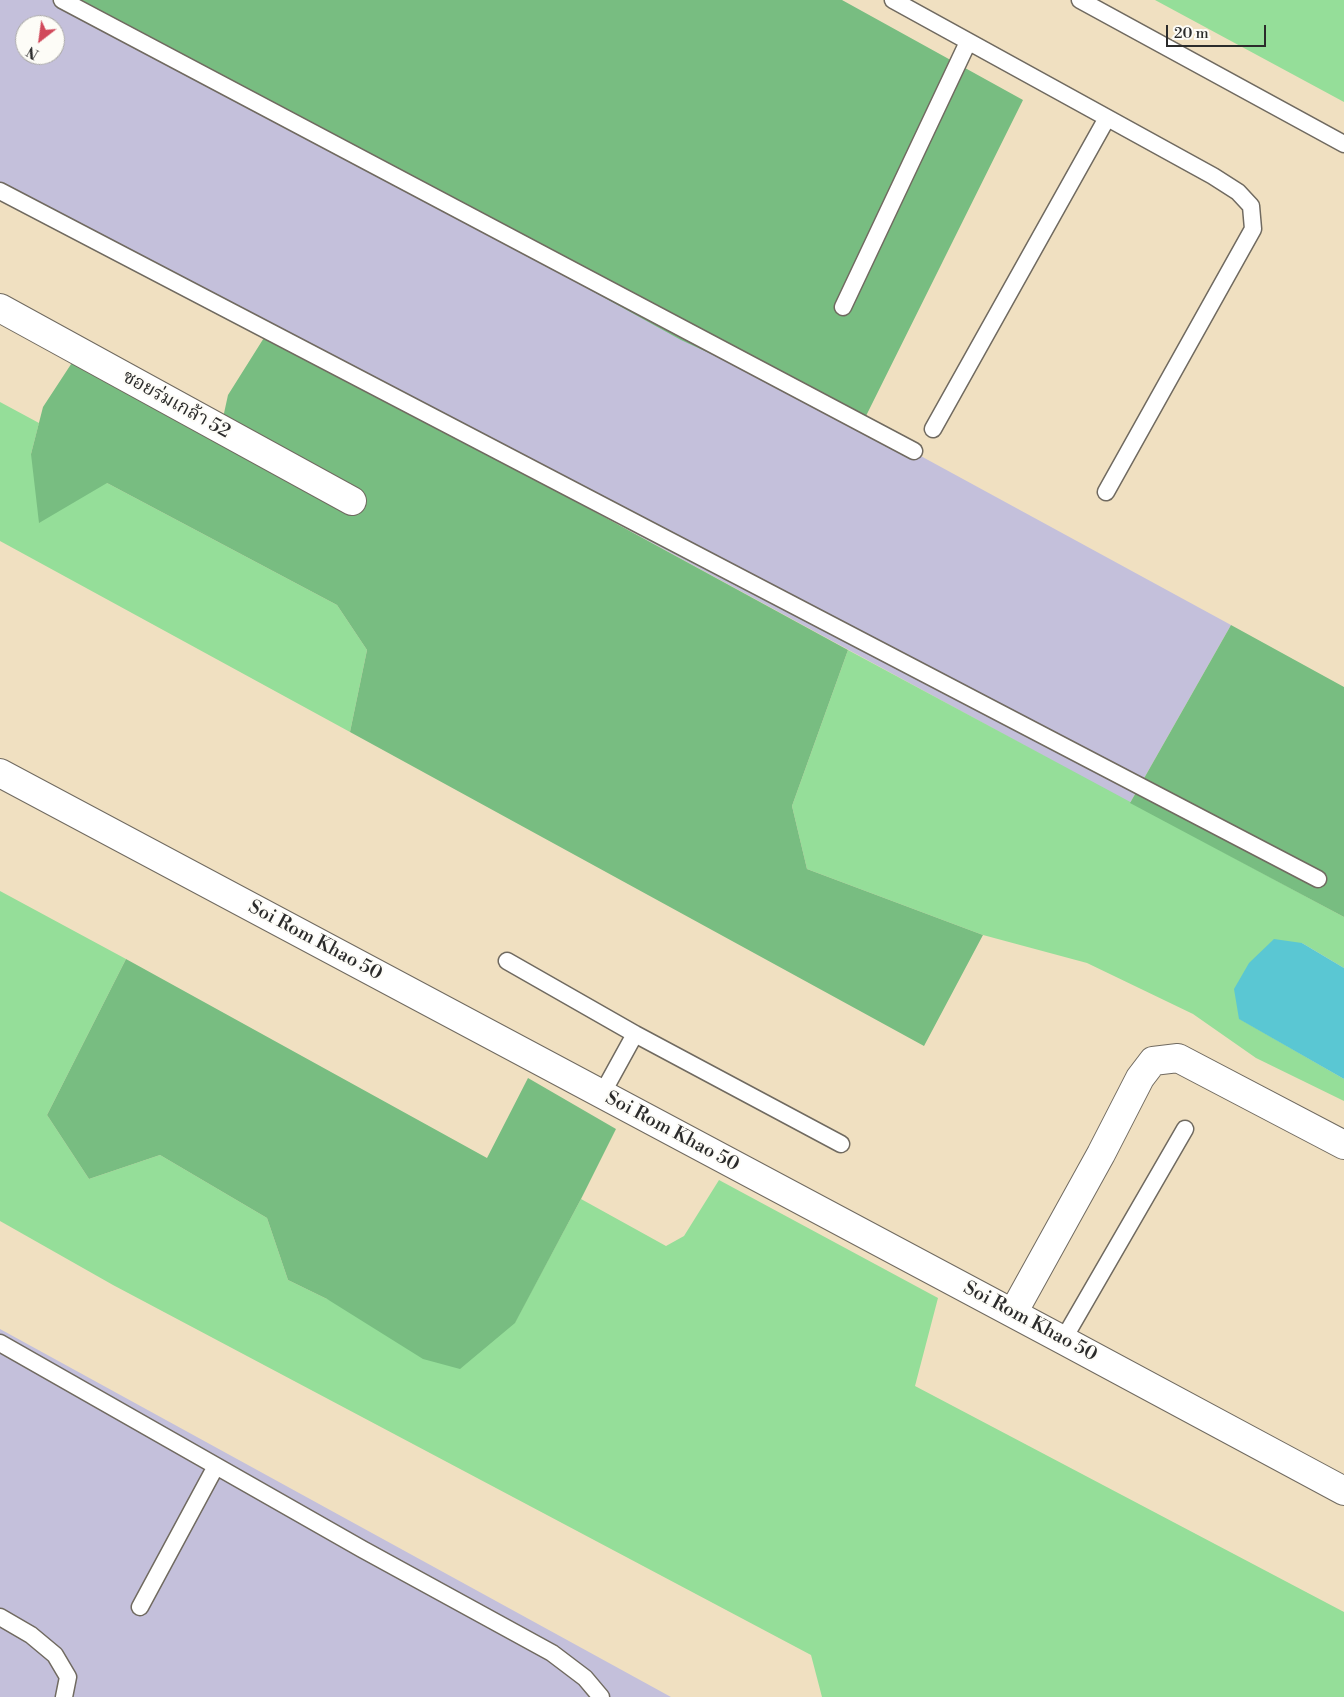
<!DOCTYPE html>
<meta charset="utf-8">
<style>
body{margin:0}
#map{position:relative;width:1344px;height:1697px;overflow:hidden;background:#f0e0c1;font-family:"Libre Bodoni",serif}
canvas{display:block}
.north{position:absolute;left:15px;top:15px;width:50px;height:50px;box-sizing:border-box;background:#fdfcf7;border:1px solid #a9a8a5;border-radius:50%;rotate:210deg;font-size:14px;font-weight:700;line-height:20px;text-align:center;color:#2b2b2b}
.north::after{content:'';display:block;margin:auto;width:18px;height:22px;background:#d1495b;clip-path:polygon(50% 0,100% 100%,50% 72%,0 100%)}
.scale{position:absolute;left:1166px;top:25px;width:100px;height:22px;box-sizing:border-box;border:2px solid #2b2b2b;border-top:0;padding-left:6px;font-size:15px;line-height:18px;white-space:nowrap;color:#2b2b2b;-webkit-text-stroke:4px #fdfcf7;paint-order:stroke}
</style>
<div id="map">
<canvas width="1344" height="1697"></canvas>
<div class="north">N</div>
<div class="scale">20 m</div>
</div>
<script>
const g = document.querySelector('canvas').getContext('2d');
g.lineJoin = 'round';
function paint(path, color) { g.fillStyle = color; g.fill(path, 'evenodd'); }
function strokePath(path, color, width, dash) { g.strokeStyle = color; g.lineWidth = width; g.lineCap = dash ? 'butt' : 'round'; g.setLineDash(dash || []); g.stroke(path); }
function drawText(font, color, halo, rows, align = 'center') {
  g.font = font + ' "Libre Bodoni","Noto Serif Thai",serif'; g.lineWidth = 4; g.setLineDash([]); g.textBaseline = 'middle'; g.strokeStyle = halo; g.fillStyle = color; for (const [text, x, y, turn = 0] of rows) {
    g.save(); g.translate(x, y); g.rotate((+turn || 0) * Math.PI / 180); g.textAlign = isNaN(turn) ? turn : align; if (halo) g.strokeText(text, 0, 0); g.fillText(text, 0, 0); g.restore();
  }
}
paint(new Path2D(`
 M 0,0 L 65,0 L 862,424 L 1231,625 L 1130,803 L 0,188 ZM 25,25 L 55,25 L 55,55 L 25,55 Z
 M 0,1329 L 671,1697 L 0,1697 Z`), '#c4c0db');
paint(new Path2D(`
 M 1155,0 L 1344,0 L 1344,102 Z
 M 0,402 L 39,423 L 31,454 L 107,483 L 337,605 L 367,650 L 350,732 L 0,541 Z
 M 848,650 L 1344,917 L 1344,968 L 1302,943 L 1240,1019 L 1344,1079 L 1344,1101 L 1256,1058 L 1193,1014 L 1087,963 L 983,935 L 807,869 L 792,806 Z
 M 0,891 L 126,959 L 47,1115 L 89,1179 L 160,1155 L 267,1218 L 288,1280 L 327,1299 L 515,1322 L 581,1199 L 666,1246 L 684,1236 L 719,1180 L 938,1298 L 915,1386 L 1344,1612 L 1344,1697 L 822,1697 L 811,1655 L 113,1285 L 0,1221 Z`), '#95de99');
paint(new Path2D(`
 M 65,0 L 842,0 L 1023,100 L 862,424 L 681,340 Z
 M 267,333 L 848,650 L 792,806 L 807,869 L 983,935 L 924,1046 L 350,732 L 367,650 L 337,605 L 107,483 L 39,523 L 31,454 L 43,407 L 79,352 L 221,427 L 228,395 Z
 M 1231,625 L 1344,687 L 1344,917 L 1130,803 Z
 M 126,959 L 487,1158 L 528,1078 L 616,1129 L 581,1199 L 515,1323 L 460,1369 L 423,1359 L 327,1299 L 288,1280 L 267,1218 L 160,1155 L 89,1179 L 47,1115 Z`), '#78bd81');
paint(new Path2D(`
 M 1274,939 L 1302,943 L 1344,968 L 1344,1079 L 1239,1019 L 1234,989 L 1249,963 Z`), '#5ac7d3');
const service = new Path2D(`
 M 62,0 L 914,451
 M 893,0 L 1213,176 L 1238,192 L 1251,206 L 1253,229 L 1106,492
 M 1080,0 L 1344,144
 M 0,191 L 1318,879
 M 843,307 L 968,42
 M 933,429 L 1107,118
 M 507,961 L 635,1034 L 841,1144
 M 602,1094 L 635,1034
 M 1063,1340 L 1185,1129
 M 0,1343 L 362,1549 L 552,1653 L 585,1678 L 601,1697
 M 140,1607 L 216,1466
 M 0,1617 L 31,1635 L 55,1655 L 68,1677 L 64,1697`);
const minor = new Path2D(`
 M 0,308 L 352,501
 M 0,773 L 1063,1340 L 1344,1491
 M 1013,1313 L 1101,1154 L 1140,1078 L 1153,1061 L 1178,1058 L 1344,1145`);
strokePath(service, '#706a60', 19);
strokePath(minor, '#706a60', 30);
strokePath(service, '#fff', 16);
strokePath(minor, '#fff', 28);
drawText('19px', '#2b2b2b', '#fdfcf7', [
 ["ซอยร่มเกล้า 52",176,405,29],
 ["Soi Rom Khao 50",315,941,28],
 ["Soi Rom Khao 50",672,1132,28],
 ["Soi Rom Khao 50",1030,1322,28]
]);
</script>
